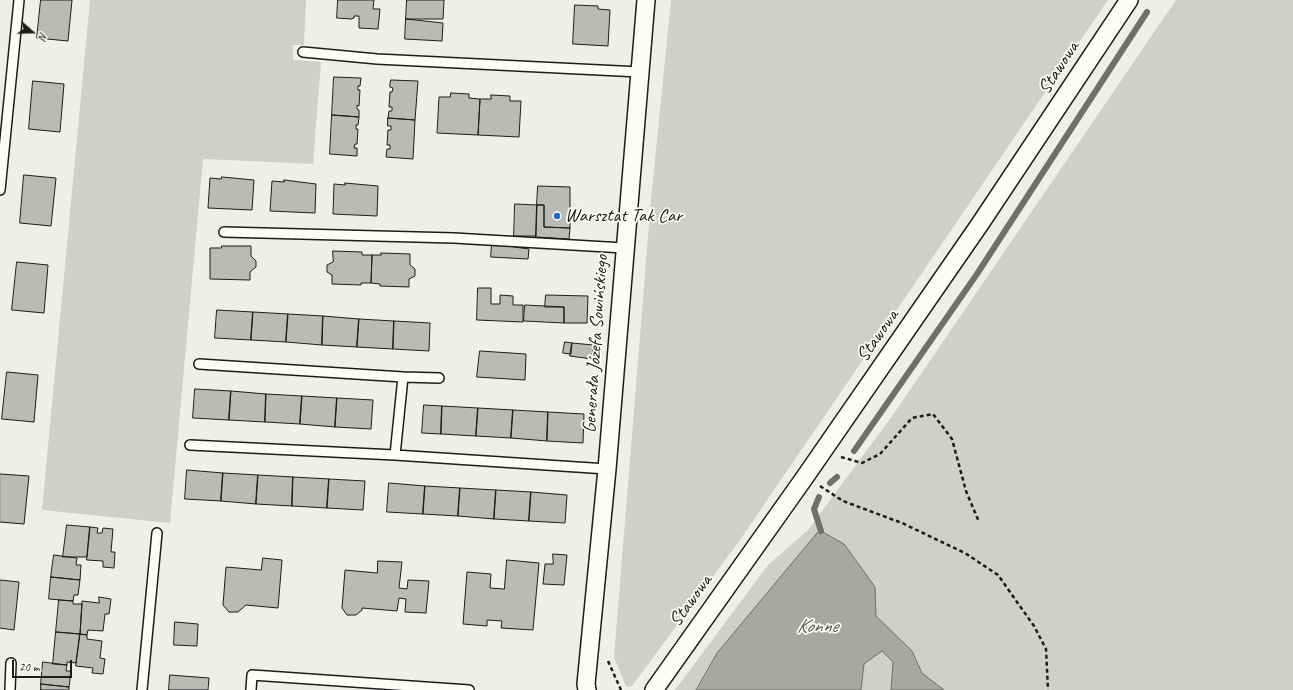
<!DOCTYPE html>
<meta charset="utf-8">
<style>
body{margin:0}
#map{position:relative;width:1293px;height:690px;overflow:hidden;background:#f0eeea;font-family:Caveat,sans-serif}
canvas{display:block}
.north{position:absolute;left:12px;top:12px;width:40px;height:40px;-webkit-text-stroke:3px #fdfcf7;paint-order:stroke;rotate:110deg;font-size:11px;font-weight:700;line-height:16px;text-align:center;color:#1c1c1c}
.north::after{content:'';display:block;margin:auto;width:14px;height:18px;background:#1c1c1c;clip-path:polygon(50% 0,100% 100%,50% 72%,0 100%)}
.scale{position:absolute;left:12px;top:660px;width:60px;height:18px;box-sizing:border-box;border:2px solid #1c1c1c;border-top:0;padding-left:5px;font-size:12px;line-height:14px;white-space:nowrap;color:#1c1c1c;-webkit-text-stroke:3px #fdfcf7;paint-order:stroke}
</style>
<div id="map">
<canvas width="1293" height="690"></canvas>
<div class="north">N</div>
<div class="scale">20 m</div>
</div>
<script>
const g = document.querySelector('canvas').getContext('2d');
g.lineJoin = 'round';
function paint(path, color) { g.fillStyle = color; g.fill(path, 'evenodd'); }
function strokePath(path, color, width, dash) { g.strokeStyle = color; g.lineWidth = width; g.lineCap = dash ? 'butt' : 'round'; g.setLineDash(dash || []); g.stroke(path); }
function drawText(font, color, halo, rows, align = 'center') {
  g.font = font + ' Caveat,sans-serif'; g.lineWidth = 3.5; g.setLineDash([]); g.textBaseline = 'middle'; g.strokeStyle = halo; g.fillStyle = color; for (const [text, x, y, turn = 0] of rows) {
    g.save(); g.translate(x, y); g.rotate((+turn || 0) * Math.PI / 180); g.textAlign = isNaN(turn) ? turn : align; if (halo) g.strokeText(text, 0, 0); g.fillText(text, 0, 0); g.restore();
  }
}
paint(new Path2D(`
 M 90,0 L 306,0 L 304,45 L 293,45 L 293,60 L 321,62 L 313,164 L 203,159 L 170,523 L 42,510 Z
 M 671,0 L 1108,0 L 740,540 L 632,686 L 629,687 L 626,686 L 614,657 L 651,200 Z
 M 1176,0 L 1293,0 L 1293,690 L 851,690 L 717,653 L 696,690 L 675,690 L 768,565 L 808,530 L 895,412 Z`), '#d0cfcc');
const water = new Path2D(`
 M 821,531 L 844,544 L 875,587 L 876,616 L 912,651 L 922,673 L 944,690 L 891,690 L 893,662 L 882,651 L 864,664 L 861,690 L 696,690 L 717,653 L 817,533 Z`);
paint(water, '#a8a7a3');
strokePath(water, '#706f6d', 1);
strokePath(new Path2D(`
 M 854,451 L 977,274 L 1147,12
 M 830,483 L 837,477
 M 819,497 L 814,509 L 821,531`), '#706f6d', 6);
const building = new Path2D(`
 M 41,0 L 72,0 L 68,41 L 37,38 Z
 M 338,0 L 374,0 L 373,9 L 380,9 L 378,29 L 359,28 L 359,16 L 354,16 L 354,18 L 351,19 L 337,18 Z
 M 407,0 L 444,0 L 443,19 L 406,19 Z
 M 575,5 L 598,6 L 598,9 L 610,10 L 608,46 L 573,44 Z
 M 406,19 L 443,23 L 442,41 L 405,39 Z
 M 334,77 L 361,78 L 360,86 L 358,86 L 358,90 L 360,90 L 359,106 L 357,105 L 357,109 L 359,110 L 359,117 L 332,115 Z
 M 391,80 L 418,81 L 415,120 L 388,118 L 389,111 L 392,111 L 392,107 L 389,107 L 390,92 L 392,92 L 393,88 L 390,87 Z
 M 33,81 L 64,84 L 60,132 L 29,129 Z
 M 451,93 L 469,94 L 469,98 L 480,99 L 478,135 L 437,133 L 439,97 L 450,97 Z
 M 491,95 L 510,96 L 510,101 L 521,101 L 519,137 L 478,135 L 480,99 L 491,99 Z
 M 332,115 L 359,117 L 358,125 L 356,125 L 356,129 L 358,129 L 357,144 L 355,144 L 354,148 L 357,148 L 357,156 L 330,154 Z
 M 388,118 L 415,120 L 413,159 L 386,157 L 387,149 L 390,149 L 390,145 L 387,145 L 388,130 L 391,130 L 391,126 L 388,126 Z
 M 24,175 L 56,178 L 51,226 L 20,223 Z
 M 222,177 L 254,180 L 252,210 L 208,208 L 210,178 L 221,179 Z
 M 284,180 L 316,184 L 315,213 L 270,211 L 272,181 L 284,182 Z
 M 345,183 L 378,186 L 377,216 L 333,214 L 334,184 L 345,185 Z
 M 538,186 L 570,187 L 570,228 L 544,227 L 544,205 L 537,205 Z
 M 515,204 L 537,205 L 536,236 L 514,236 Z
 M 537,205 L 544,205 L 544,227 L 570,228 L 569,239 L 536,237 Z
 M 492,244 L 514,246 L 514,247 L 529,249 L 528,259 L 491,257 Z
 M 222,246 L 251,246 L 251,256 L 256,261 L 256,267 L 250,272 L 250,280 L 210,279 L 210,248 L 221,248 Z
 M 333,251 L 362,252 L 362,255 L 372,255 L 371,283 L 361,283 L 361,285 L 332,284 L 332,275 L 327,272 L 327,265 L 333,262 Z
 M 381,253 L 410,254 L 410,265 L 415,269 L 415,276 L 409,279 L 409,287 L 380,286 L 380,284 L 371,283 L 372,255 L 381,255 Z
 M 17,262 L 48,265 L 44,313 L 12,310 Z
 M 478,288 L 491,288 L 491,304 L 500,304 L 500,295 L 513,296 L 513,305 L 523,305 L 523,322 L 477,320 Z
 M 546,295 L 588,296 L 587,323 L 564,323 L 564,307 L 545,307 Z
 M 525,305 L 564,307 L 564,323 L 524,321 Z
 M 217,310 L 253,312 L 251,340 L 215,338 Z
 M 253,312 L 288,314 L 286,342 L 251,340 Z
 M 288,314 L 323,316 L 322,345 L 286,342 Z
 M 323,316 L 359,319 L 357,347 L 322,345 Z
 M 359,319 L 394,321 L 393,349 L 357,347 Z
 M 394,321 L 430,323 L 429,351 L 393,349 Z
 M 565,342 L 572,343 L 571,354 L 563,353 Z
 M 572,343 L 593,345 L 592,359 L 570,356 Z
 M 480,351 L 526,354 L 525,380 L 477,377 Z
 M 7,372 L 38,375 L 34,422 L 2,419 Z
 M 195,389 L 231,391 L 229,420 L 193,418 Z
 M 231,391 L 266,394 L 265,422 L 229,420 Z
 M 266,394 L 302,396 L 300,424 L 265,422 Z
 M 302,396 L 337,398 L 335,427 L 300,424 Z
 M 337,398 L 373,400 L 371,429 L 335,427 Z
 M 424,405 L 442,406 L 441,434 L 422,433 Z
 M 442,406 L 478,408 L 476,436 L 441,434 Z
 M 478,408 L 513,410 L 511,438 L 476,436 Z
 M 513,410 L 548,412 L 547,441 L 511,438 Z
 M 548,412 L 584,414 L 583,443 L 547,441 Z
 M 187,470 L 223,473 L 221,501 L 185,499 Z
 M 223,473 L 258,475 L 256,504 L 221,501 Z
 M 0,474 L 29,476 L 24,524 L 0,522 Z
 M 258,475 L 293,477 L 292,506 L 256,504 Z
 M 293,477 L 329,479 L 327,508 L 292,506 Z
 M 329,479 L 365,481 L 363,510 L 327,508 Z
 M 389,483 L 425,486 L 423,514 L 387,512 Z
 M 425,486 L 460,488 L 458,516 L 423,514 Z
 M 460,488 L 496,490 L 494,519 L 458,516 Z
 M 496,490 L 531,492 L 529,521 L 494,519 Z
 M 531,492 L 567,495 L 565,523 L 529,521 Z
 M 67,525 L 90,527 L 87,557 L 63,557 Z
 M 90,527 L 98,528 L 97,533 L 102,533 L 103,528 L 113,529 L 111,552 L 115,552 L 114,568 L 103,567 L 103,561 L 87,560 Z
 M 553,554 L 567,555 L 564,585 L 543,584 L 545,564 L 553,564 Z
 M 54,555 L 77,558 L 76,565 L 81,565 L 80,580 L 51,577 Z
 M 263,558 L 282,560 L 278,608 L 246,605 L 238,612 L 229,612 L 223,605 L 226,567 L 261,570 Z
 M 507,560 L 539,563 L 533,630 L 501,628 L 502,621 L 487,620 L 487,626 L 463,624 L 467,572 L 491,574 L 490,588 L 504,589 Z
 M 378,561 L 402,562 L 399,588 L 407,589 L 408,580 L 429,581 L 426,613 L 405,612 L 406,599 L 399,598 L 397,611 L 362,608 L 362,610 L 356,615 L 347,615 L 342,608 L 345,570 L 377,573 Z
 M 51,577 L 80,580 L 78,595 L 74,595 L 73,601 L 49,599 Z
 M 0,580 L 19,582 L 14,630 L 0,628 Z
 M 99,597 L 111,599 L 109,614 L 105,614 L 103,631 L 88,630 L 87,635 L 80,634 L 82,601 L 99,603 Z
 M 59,600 L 73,601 L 73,604 L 82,604 L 80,634 L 56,632 Z
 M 175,622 L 198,624 L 197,646 L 174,645 Z
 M 56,632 L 80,634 L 76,663 L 67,662 L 67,665 L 53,664 Z
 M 80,634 L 87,635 L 87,639 L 102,641 L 100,658 L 105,659 L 103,674 L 92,673 L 93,668 L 76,666 Z
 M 43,662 L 67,665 L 66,671 L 71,671 L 69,687 L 41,684 Z
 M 170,675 L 209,678 L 208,690 L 169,690 Z
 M 41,684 L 69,687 L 69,690 L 41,690 Z`);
paint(building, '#bbbab6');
strokePath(building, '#1c1c1c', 1);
const lane = new Path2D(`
 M 303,52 L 377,59 L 640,72
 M 0,190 L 19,0
 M 224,232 L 454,238 L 624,248
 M 199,364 L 403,377 L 395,455 L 607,469
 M 403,377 L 439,378
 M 190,445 L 395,455
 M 10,690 L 11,663
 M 142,690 L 157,533
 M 251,690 L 252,675 L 469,690`);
const street = new Path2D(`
 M 587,690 L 586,684 L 607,469 L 646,0
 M 654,690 L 805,477 L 980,224 L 1129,0`);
strokePath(lane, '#1c1c1c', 12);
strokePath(street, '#1c1c1c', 20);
strokePath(new Path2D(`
 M 841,457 L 862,463 L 880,454 L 912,418 L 933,414 L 952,439 L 966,491 L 979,522
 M 820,486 L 843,501 L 902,523 L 965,553 L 998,575 L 1034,626 L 1046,649 L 1048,690
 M 608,661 L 621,690`), '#1c1c1c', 2.5, [4, 3]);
strokePath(lane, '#fdfcf7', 9);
strokePath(street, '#fdfcf7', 17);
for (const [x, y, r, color] of [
 [557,216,4,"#1f6fb2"]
]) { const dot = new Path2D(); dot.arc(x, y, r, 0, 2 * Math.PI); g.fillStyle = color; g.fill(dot); strokePath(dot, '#fdfcf7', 1.5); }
drawText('19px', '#1c1c1c', '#fdfcf7', [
 ["Stawowa",1059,68,-57],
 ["Stawowa",878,336,-55],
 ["Generała Józefa Sowińskiego",596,344,-86],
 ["Stawowa",691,601,-54]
]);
drawText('19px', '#1c1c1c', '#fdfcf7', [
 ["Warsztat Tak Car",565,216]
], 'left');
drawText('italic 20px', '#5b5b59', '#fdfcf7', [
 ["Konne",817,627]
]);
</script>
